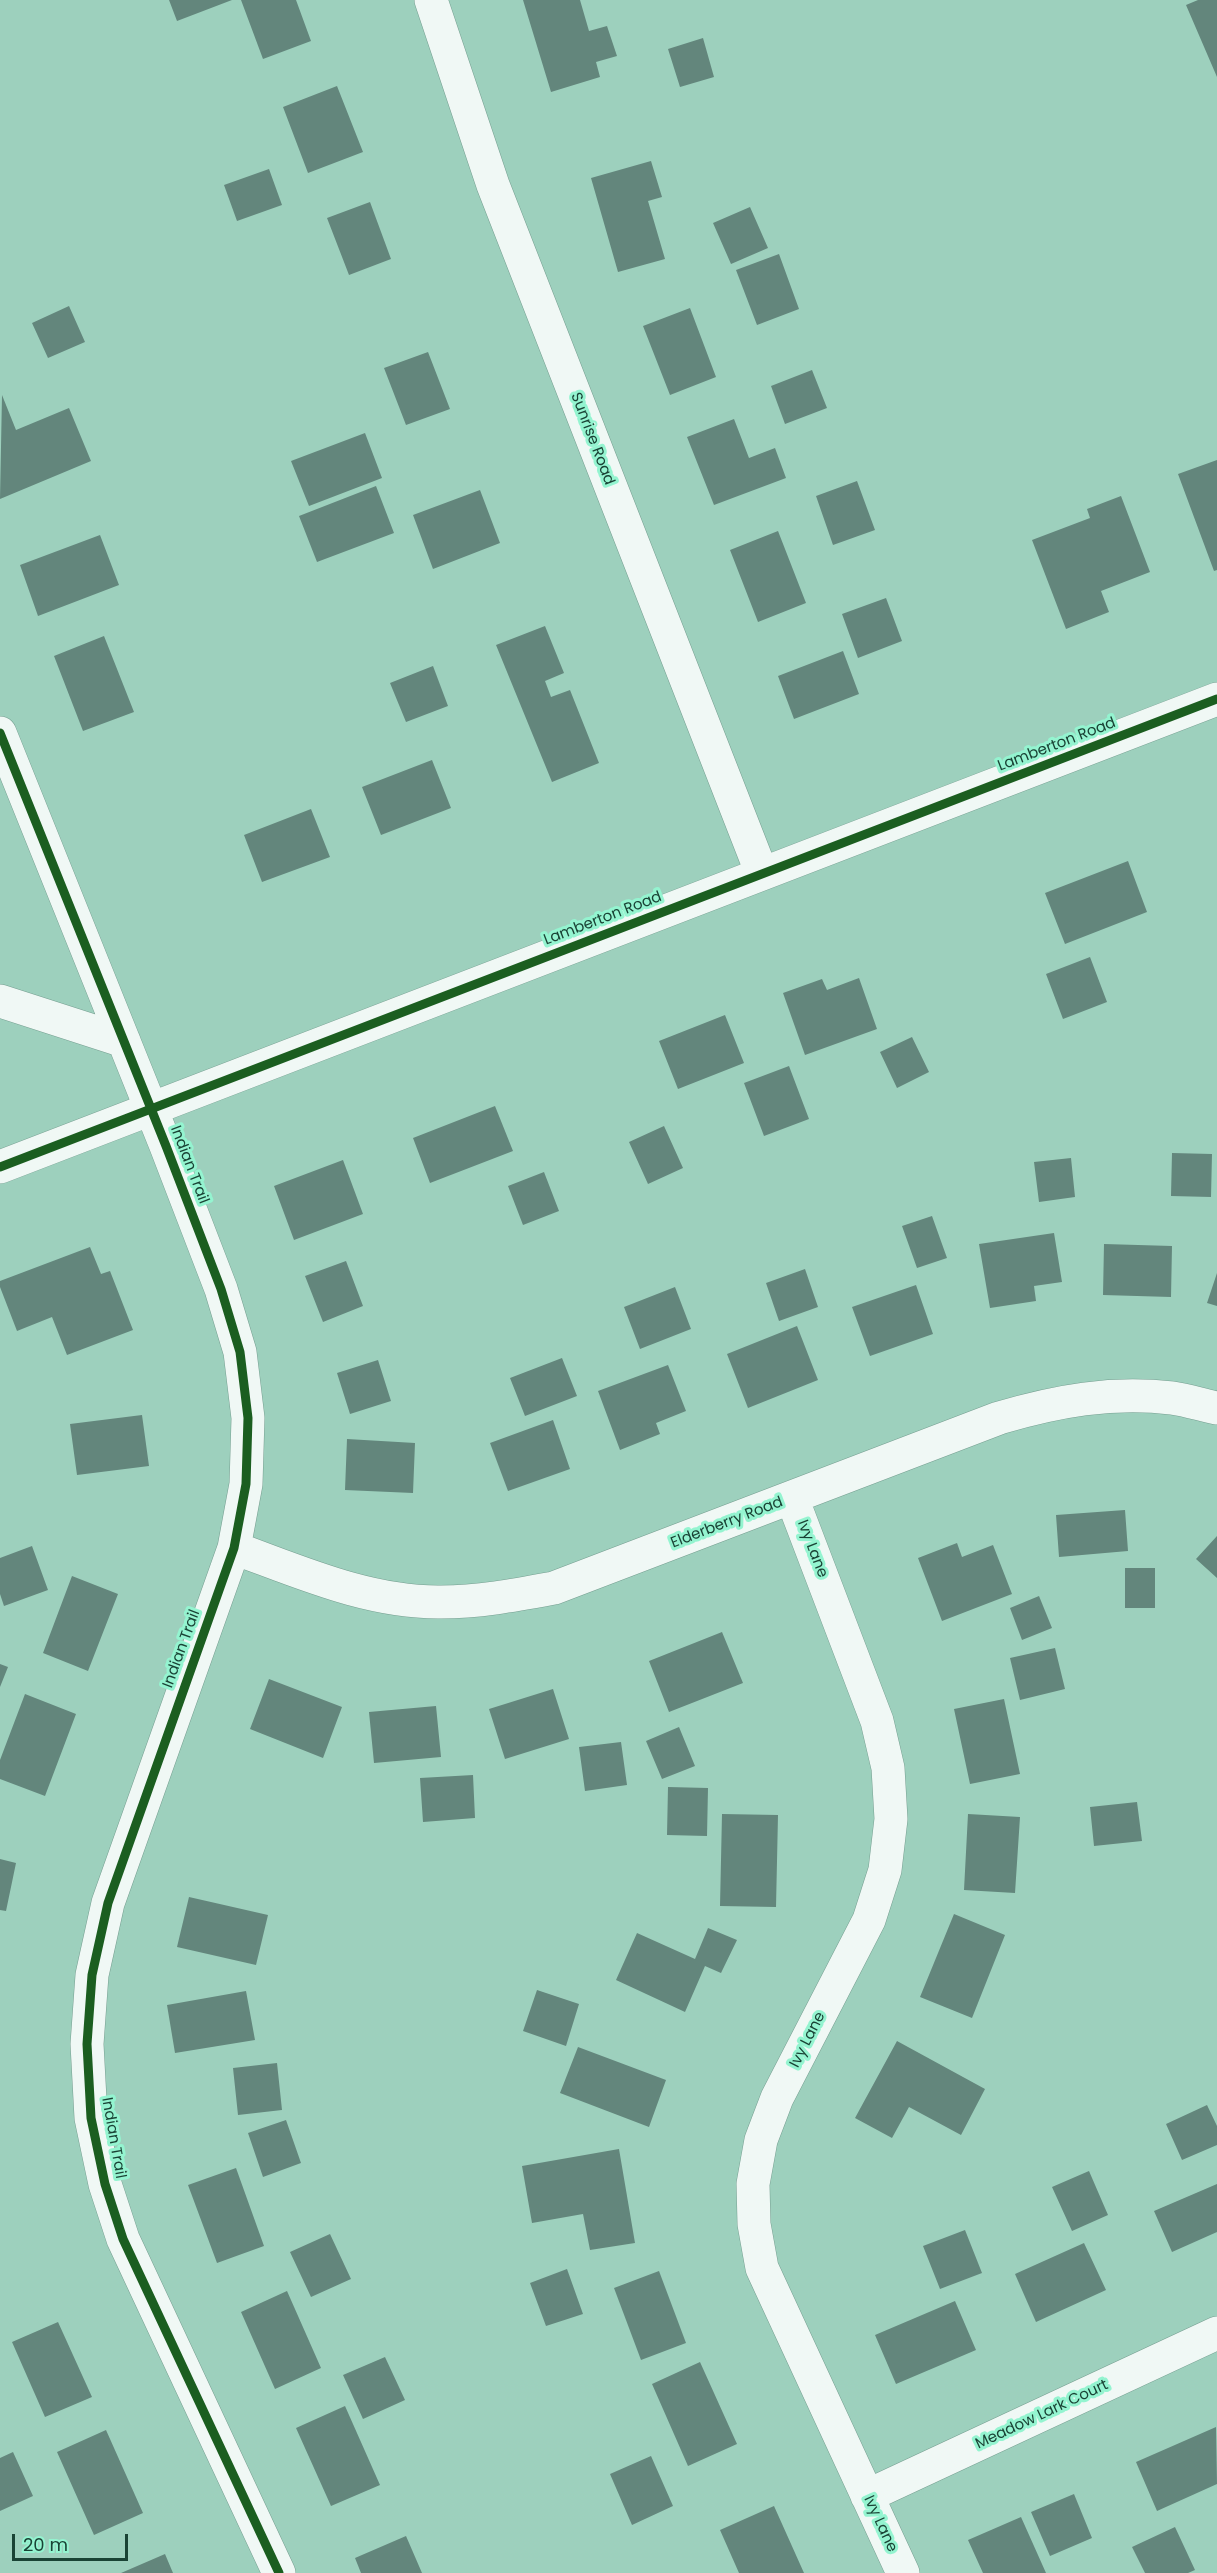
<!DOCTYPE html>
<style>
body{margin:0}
#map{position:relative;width:1217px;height:2573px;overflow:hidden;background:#9dd0bd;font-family:Poppins,sans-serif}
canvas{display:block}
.scale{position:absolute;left:12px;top:2534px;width:116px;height:27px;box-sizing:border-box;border:3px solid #1a4335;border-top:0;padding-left:8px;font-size:18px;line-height:21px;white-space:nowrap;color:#1a4335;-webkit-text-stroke:4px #94f4d0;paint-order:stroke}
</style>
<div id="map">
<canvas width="1217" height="2573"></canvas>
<div class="scale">20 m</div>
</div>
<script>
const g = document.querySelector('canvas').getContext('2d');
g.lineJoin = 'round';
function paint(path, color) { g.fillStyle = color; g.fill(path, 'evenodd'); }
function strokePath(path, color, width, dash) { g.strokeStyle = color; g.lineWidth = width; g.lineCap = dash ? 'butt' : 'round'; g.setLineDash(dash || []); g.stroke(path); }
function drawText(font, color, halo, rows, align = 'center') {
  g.font = font + ' Poppins,sans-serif'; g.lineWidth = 6; g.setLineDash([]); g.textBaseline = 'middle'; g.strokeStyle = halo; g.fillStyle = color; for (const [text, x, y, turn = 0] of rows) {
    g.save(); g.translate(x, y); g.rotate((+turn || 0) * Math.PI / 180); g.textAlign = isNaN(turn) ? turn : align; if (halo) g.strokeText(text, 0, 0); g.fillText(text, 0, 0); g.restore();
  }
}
paint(new Path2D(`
 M 169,0 L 232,0 L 177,21 Z
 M 241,0 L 296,0 L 311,41 L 263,59 Z
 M 523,0 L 580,0 L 589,31 L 607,26 L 617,56 L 596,62 L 600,77 L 551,92 Z
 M 1198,0 L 1217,0 L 1217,77 L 1186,5 Z
 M 703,38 L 714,77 L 680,87 L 668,49 Z
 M 337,86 L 363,152 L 308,173 L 283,107 Z
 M 651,161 L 662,197 L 648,201 L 665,259 L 618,272 L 591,178 Z
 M 269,169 L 282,205 L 237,221 L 224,185 Z
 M 370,202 L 391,259 L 349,275 L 327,218 Z
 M 750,207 L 768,248 L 731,264 L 713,223 Z
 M 779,254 L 799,309 L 757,325 L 736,270 Z
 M 69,306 L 85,342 L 48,358 L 32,323 Z
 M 690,308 L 716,377 L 670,395 L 643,326 Z
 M 428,352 L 450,409 L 406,425 L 384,368 Z
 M 812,370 L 827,408 L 785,424 L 771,386 Z
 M 2,395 L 16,430 L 69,408 L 91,461 L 0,499 Z
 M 734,419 L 749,458 L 775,448 L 786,478 L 714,505 L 687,437 Z
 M 365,433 L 382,478 L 309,506 L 291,461 Z
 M 1217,460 L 1217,570 L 1214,571 L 1178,474 Z
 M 857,481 L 875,530 L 833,545 L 816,496 Z
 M 376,486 L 394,533 L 317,562 L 299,516 Z
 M 480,490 L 500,543 L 433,569 L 413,515 Z
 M 1121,496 L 1150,572 L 1101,591 L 1109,612 L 1066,629 L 1032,540 L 1090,518 L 1087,509 Z
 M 778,531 L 806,603 L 758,622 L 730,550 Z
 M 100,535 L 119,585 L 38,616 L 20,565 Z
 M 886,598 L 902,641 L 858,658 L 842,614 Z
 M 545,626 L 564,673 L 545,681 L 551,697 L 570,690 L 599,763 L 552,782 L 496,645 Z
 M 104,636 L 134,712 L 83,731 L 54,656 Z
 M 843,651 L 859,694 L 794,719 L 778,676 Z
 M 433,666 L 448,706 L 406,722 L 390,683 Z
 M 432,760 L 451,808 L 381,835 L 362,787 Z
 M 311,809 L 330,857 L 262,882 L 244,835 Z
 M 1128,861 L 1147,912 L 1065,944 L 1045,893 Z
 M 1090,957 L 1107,1002 L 1063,1019 L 1046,974 Z
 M 859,978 L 877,1029 L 805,1055 L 783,993 L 822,979 L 827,990 Z
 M 725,1015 L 744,1063 L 678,1089 L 659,1041 Z
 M 912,1037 L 929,1072 L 897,1088 L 880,1052 Z
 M 789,1066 L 809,1119 L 764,1136 L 744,1083 Z
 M 495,1106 L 513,1151 L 430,1183 L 413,1138 Z
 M 664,1126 L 683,1168 L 648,1184 L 629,1142 Z
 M 1172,1153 L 1212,1154 L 1211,1197 L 1171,1196 Z
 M 1071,1158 L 1075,1197 L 1039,1202 L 1034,1162 Z
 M 343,1160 L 363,1214 L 294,1240 L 274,1186 Z
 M 544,1172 L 559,1211 L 523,1225 L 508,1186 Z
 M 932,1216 L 947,1258 L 917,1268 L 902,1226 Z
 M 1054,1233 L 1062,1282 L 1034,1286 L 1036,1301 L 990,1308 L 979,1244 Z
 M 1104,1244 L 1172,1246 L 1171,1297 L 1103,1295 Z
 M 90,1247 L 101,1274 L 110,1271 L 133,1330 L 67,1355 L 52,1317 L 17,1331 L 0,1287 L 0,1281 Z
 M 346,1261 L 363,1306 L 323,1322 L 305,1276 Z
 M 805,1269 L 818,1307 L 779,1321 L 766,1283 Z
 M 1217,1273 L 1217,1306 L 1207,1303 Z
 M 916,1285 L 933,1334 L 870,1356 L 852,1307 Z
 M 675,1287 L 691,1329 L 640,1349 L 624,1307 Z
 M 797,1326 L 818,1380 L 748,1408 L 727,1354 Z
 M 562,1358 L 577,1396 L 525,1416 L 510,1378 Z
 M 378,1360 L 391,1401 L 350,1414 L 337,1373 Z
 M 668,1365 L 686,1411 L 656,1423 L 660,1434 L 620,1450 L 598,1391 Z
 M 142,1415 L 149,1466 L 77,1475 L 70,1424 Z
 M 553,1420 L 570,1469 L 508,1491 L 490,1443 Z
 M 347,1439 L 415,1443 L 413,1493 L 345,1490 Z
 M 1125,1510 L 1128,1551 L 1059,1557 L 1056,1515 Z
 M 1217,1536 L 1217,1578 L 1196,1559 Z
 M 957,1543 L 962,1557 L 993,1545 L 1012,1594 L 942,1621 L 918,1558 Z
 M 32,1546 L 48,1590 L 4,1606 L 0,1594 L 0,1558 Z
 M 1125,1568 L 1155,1568 L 1155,1608 L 1125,1608 Z
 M 72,1576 L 118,1594 L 88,1671 L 43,1653 Z
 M 1039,1596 L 1052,1628 L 1022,1640 L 1010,1608 Z
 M 722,1632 L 743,1683 L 669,1712 L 649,1661 Z
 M 1055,1648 L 1065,1689 L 1020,1700 L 1010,1658 Z
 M 0,1664 L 8,1667 L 0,1687 Z
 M 269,1679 L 342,1707 L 323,1758 L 250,1729 Z
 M 553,1689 L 569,1739 L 505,1759 L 489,1709 Z
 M 25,1694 L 76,1714 L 45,1796 L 0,1779 L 0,1760 Z
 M 1004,1699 L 1020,1774 L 970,1784 L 954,1709 Z
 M 436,1706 L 441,1757 L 374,1763 L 369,1712 Z
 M 679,1727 L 695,1766 L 662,1779 L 646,1741 Z
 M 621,1742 L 627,1785 L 585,1791 L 579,1747 Z
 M 473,1775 L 475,1818 L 423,1822 L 420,1778 Z
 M 668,1787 L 708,1788 L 707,1836 L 667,1835 Z
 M 1137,1802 L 1142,1841 L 1094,1846 L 1090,1807 Z
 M 722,1814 L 778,1815 L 776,1907 L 720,1906 Z
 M 968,1814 L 1020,1817 L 1015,1893 L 964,1890 Z
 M 0,1859 L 16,1863 L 6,1911 L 0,1910 Z
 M 189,1897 L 268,1915 L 256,1965 L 177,1947 Z
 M 954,1914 L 1005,1935 L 972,2018 L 920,1997 Z
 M 708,1928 L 737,1940 L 721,1973 L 705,1966 L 685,2012 L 616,1980 L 637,1933 L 695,1959 Z
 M 537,1990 L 579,2004 L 566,2046 L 523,2031 Z
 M 246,1991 L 255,2040 L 175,2053 L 167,2005 Z
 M 897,2041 L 985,2089 L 961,2135 L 909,2107 L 892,2138 L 855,2118 Z
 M 578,2047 L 666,2080 L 649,2127 L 560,2093 Z
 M 277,2063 L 282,2110 L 238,2115 L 233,2068 Z
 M 1207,2105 L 1217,2126 L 1217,2145 L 1182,2160 L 1166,2124 Z
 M 286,2120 L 301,2163 L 263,2177 L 248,2133 Z
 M 619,2149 L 635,2243 L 590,2250 L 583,2214 L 532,2223 L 522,2166 Z
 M 236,2168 L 264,2246 L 217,2263 L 188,2185 Z
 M 1089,2171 L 1108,2215 L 1072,2231 L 1052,2187 Z
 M 1217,2184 L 1217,2232 L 1172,2252 L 1154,2211 Z
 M 965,2230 L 982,2273 L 940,2289 L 923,2246 Z
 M 330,2234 L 351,2279 L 311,2297 L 290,2252 Z
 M 1084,2243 L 1106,2290 L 1036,2322 L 1015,2274 Z
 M 567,2269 L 583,2314 L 546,2326 L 530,2283 Z
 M 659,2271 L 686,2343 L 641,2360 L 614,2288 Z
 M 287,2291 L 321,2368 L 275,2389 L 241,2312 Z
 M 955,2301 L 976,2350 L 896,2384 L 875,2335 Z
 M 58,2322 L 92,2397 L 45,2417 L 12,2342 Z
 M 385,2357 L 405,2400 L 363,2419 L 343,2375 Z
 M 700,2362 L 737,2444 L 688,2466 L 652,2384 Z
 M 345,2406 L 380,2485 L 331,2506 L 296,2428 Z
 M 1216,2427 L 1217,2484 L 1157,2511 L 1136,2462 Z
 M 106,2430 L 143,2513 L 94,2535 L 57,2452 Z
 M 13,2452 L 33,2496 L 0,2511 L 0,2458 Z
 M 651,2456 L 673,2506 L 632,2525 L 610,2474 Z
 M 1074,2494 L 1092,2538 L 1050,2556 L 1031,2512 Z
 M 774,2506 L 804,2573 L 739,2573 L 720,2530 Z
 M 1021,2517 L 1046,2573 L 983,2573 L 968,2540 Z
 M 1175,2527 L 1195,2570 L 1188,2573 L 1145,2573 L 1132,2547 Z
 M 406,2536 L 422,2573 L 361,2573 L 355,2558 Z
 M 165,2554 L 173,2573 L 121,2573 Z`), '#63867c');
const street = new Path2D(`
 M 431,0 L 493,185 L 762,874
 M 0,733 L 166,1146 L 221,1289 L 240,1352 L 248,1418 L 246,1484 L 234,1548 L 108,1903 L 92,1975 L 87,2044 L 91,2118 L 105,2184 L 123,2239 L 279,2573
 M 0,1001 L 124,1041
 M 0,1167 L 1217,699
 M 792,1498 L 877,1721 L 888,1768 L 891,1819 L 885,1870 L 869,1920 L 777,2098 L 761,2140 L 753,2184 L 754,2224 L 762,2268 L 903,2573
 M 234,1548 C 300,1572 369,1603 441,1602 C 479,1602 516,1595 554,1588 L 999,1418 C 1057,1401 1111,1391 1172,1398 C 1187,1400 1202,1405 1217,1408
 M 867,2496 L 1217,2333`);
strokePath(street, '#759e90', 34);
strokePath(street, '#f0f8f5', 33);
strokePath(new Path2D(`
 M 0,733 L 166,1146 L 221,1289 L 240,1352 L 248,1418 L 246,1484 L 234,1548 L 108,1903 L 92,1975 L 87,2044 L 91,2118 L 105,2184 L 123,2239 L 279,2573
 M 0,1167 L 1217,699`), '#1b5e20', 9);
drawText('15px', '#1a4335', '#94f4d0', [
 ["Sunrise Road",592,439,69],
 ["Lamberton Road",1057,745,-21],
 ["Lamberton Road",603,919,-21],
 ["Indian Trail",189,1165,69],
 ["Elderberry Road",727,1523,-21],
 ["Ivy Lane",812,1549,69],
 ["Indian Trail",182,1649,-70],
 ["Ivy Lane",808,2040,-63],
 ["Indian Trail",113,2138,80],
 ["Meadow Lark Court",1042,2415,-25],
 ["Ivy Lane",880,2524,65]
]);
</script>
